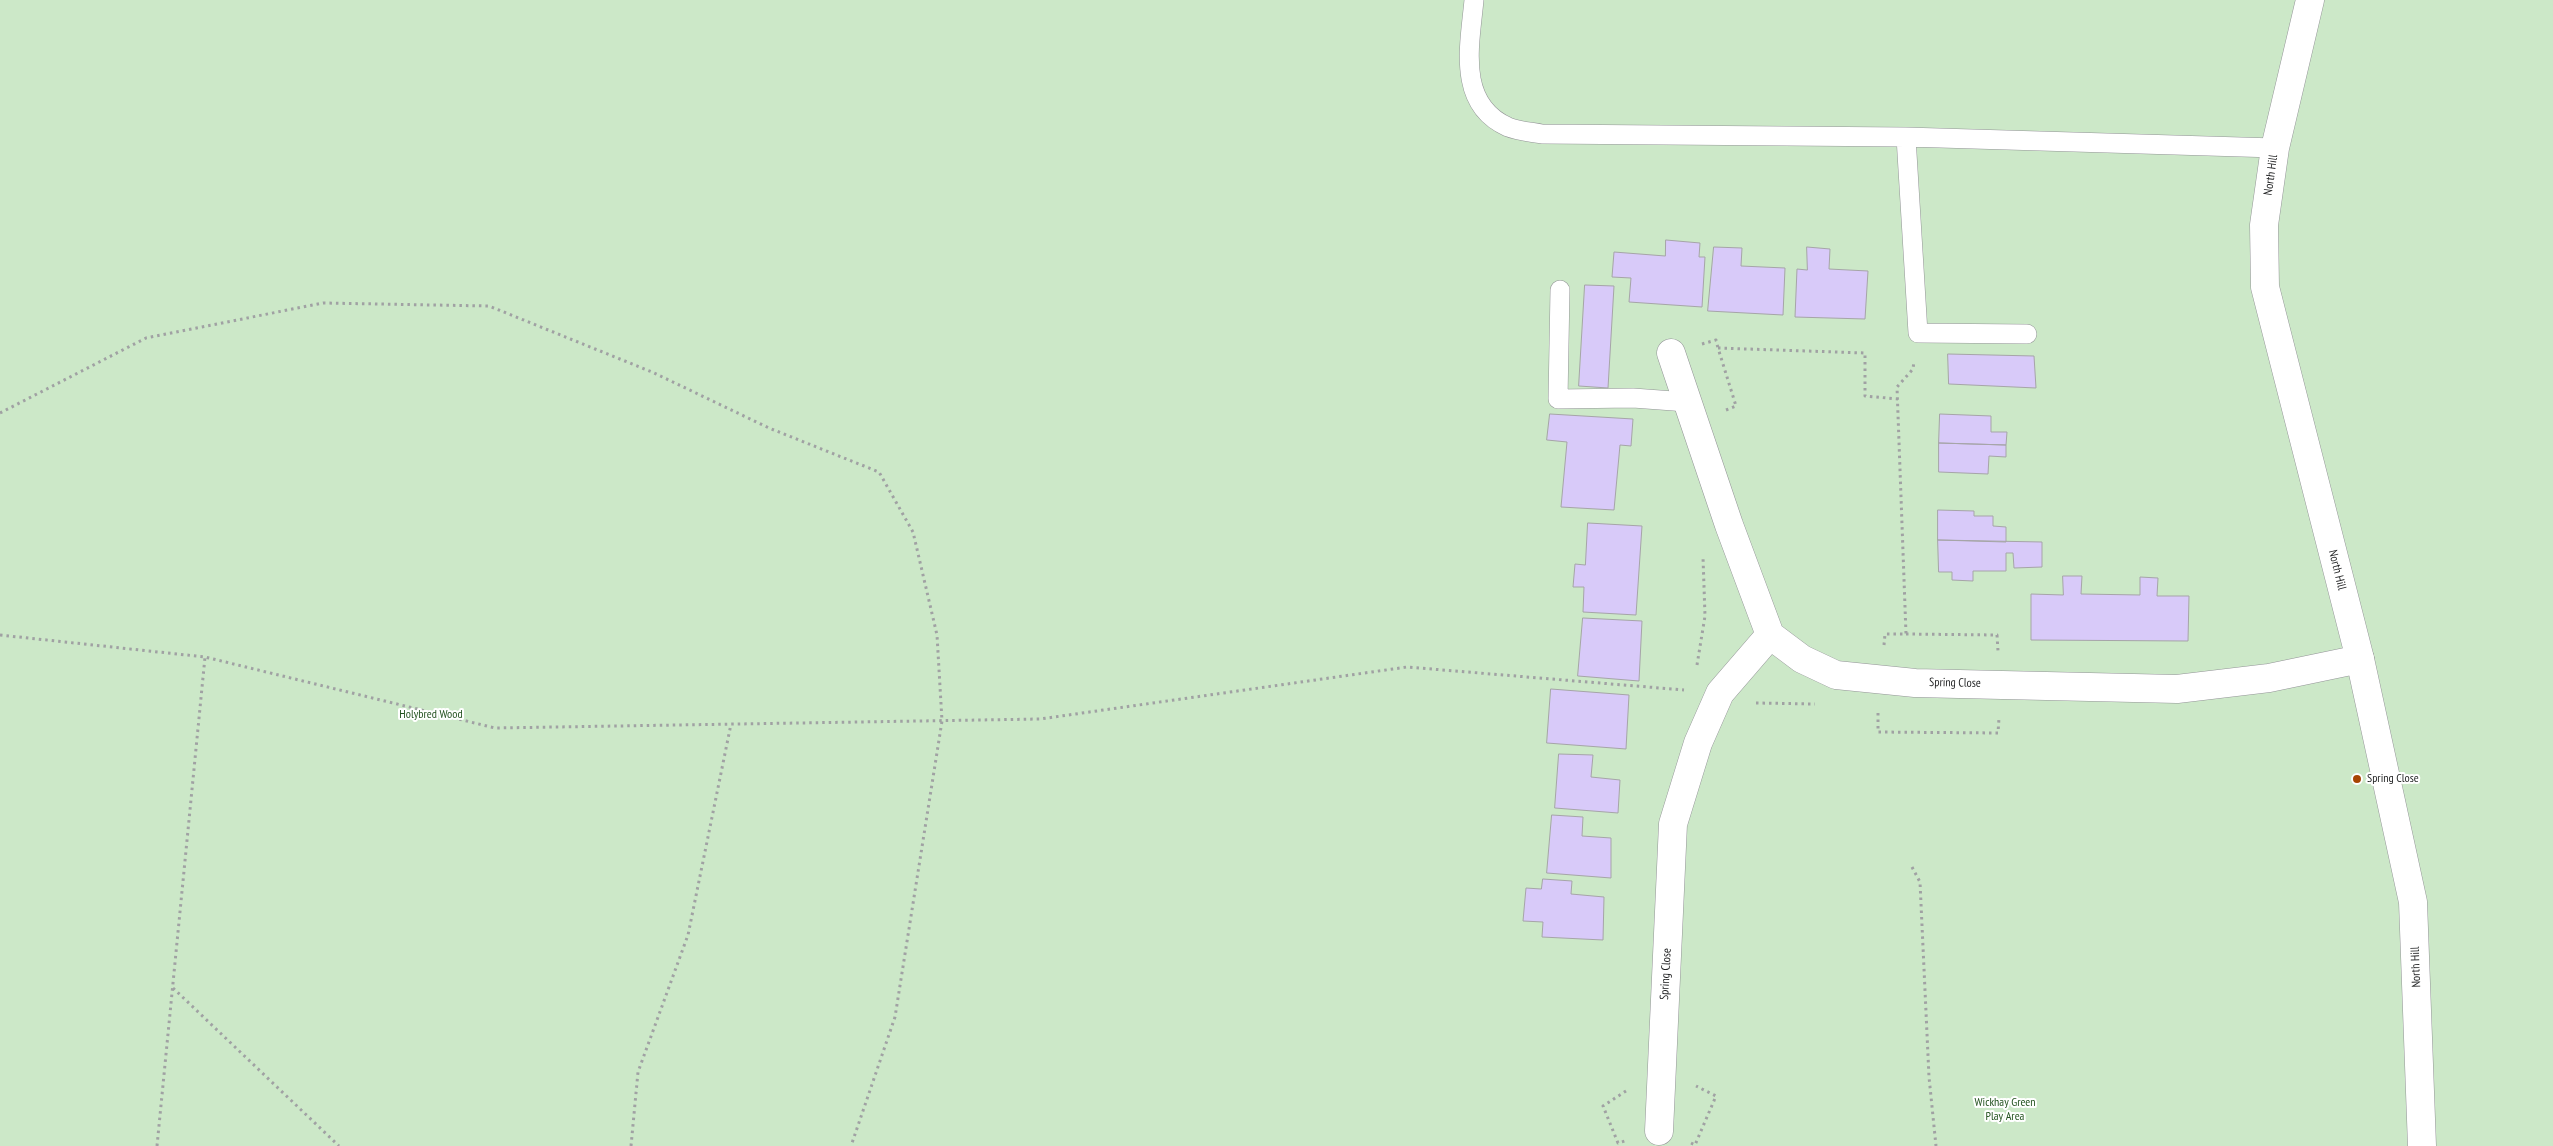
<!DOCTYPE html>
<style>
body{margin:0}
canvas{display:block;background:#f9fafd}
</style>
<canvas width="2553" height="1146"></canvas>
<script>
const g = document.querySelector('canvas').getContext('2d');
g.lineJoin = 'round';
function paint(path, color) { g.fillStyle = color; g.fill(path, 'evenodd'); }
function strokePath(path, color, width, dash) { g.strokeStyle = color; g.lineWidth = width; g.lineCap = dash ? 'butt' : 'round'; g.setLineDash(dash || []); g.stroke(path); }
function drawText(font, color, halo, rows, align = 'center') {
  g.font = font + ' "PT Sans Narrow",sans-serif'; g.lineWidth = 4; g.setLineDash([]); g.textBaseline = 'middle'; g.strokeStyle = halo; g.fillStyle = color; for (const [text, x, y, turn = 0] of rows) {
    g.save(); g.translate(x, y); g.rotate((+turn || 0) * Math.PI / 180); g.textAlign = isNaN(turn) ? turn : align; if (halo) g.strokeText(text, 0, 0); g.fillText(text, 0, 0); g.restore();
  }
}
paint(new Path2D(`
 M 0,0 L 2553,0 L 2553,1146 L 0,1146 Z`), '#cce8c8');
const building = new Path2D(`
 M 1666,240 L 1700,243 L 1699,257 L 1705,257 L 1702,307 L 1629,302 L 1631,278 L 1612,277 L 1614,252 L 1665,256 Z
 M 1714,247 L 1742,248 L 1741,266 L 1785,268 L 1783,315 L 1708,311 Z
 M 1807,247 L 1830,249 L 1829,269 L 1868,271 L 1865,319 L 1795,317 L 1797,269 L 1807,270 Z
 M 1585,285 L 1614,286 L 1608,388 L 1579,386 Z
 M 1948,354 L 2034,356 L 2036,388 L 1949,384 Z
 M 1550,414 L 1633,419 L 1631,446 L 1620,445 L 1614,510 L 1561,507 L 1567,442 L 1547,440 Z
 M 1940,414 L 1991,416 L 1991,432 L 2007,432 L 2006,445 L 1939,443 Z
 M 1939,443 L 2006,445 L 2006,457 L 1989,456 L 1988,474 L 1939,472 Z
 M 1938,510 L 1974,511 L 1974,516 L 1993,516 L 1993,526 L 2006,527 L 2006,542 L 1938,540 Z
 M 1588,523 L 1642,526 L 1636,615 L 1583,612 L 1584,587 L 1573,587 L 1575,564 L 1585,565 Z
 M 1938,540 L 2042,542 L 2042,567 L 2014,568 L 2013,553 L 2006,553 L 2006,571 L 1973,571 L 1973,581 L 1952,580 L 1952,572 L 1939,572 Z
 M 2063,576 L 2082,576 L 2081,594 L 2140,595 L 2140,577 L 2158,578 L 2157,596 L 2189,596 L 2188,641 L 2031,640 L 2031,594 L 2063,595 Z
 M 1583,618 L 1642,621 L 1639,681 L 1578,676 Z
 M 1551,689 L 1629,695 L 1626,749 L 1547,743 Z
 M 1559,754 L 1593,755 L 1591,777 L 1620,780 L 1618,813 L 1555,808 Z
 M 1552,815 L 1583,817 L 1582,836 L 1611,838 L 1611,878 L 1547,873 Z
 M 1543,879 L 1572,881 L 1571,894 L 1604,897 L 1603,940 L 1542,937 L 1543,922 L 1523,921 L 1526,888 L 1541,889 Z`);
paint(building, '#d8caf9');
strokePath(building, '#a6a5a8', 1);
const service = new Path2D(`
 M 1474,0 C 1470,44 1456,104 1508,127 C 1518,131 1531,132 1542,134 L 1906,137 L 2275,148
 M 1906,137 L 1918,333 L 2027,334
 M 1560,290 L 1558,399 L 1633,398 L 1687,402`);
const minor = new Path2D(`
 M 1671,353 L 1729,525 L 1770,635 L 1802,659 L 1836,675 L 1915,683 L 2177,689 L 2269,678 L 2360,659
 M 1659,1131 L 1673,824 L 1698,743 L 1720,693 L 1770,635`);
const tertiary = new Path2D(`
 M 2310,0 L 2275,148 L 2264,225 L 2265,287 L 2360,659 L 2413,902 L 2422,1146`);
strokePath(service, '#939497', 20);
strokePath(minor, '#939497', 29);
strokePath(tertiary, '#939497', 29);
strokePath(new Path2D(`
 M 1702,344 L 1716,340 L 1718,348
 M 1726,410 L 1736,406 L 1718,348 L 1865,353 L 1865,396 L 1898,399
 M 0,413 L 146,338 L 323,303 L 489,306 L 652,372 L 769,428 L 879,472 L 913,532 L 937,635 L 942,721 L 895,1017 L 851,1146
 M 1906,634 L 1997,635 L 1998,651
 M 0,635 L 205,657 L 495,728 L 1040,719 L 1407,667 L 1684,690
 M 1884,645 L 1885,634 L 1906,634 L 1897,387 L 1913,369 L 1914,361
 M 1697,665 L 1705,616 L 1703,557
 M 1756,703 L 1815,704
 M 1878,713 L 1878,732 L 1998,733 L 1999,718
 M 1912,867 L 1920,882 L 1929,1077 L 1936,1146
 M 173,988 L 339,1146
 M 1626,1091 L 1603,1106 L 1618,1143 L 1628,1140
 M 1691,1143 L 1695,1145 L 1716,1096 L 1696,1086
 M 157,1146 L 205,657
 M 631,1146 L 638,1072 L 688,935 L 731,724`), '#a0a1a3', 3, [2.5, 4]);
strokePath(service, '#fff', 19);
strokePath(minor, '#fff', 28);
strokePath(tertiary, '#fff', 28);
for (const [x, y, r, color] of [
 [2357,779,5,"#a74503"]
]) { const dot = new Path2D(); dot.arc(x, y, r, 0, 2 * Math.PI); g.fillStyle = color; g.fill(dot); strokePath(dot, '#fff', 2); }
drawText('12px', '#1e1f20', '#fff', [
 ["North Hill",2271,175,-82],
 ["North Hill",2337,570,76],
 ["Spring Close",1955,683,1],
 ["North Hill",2416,967,-92],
 ["Spring Close",1666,974,-87]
]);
drawText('12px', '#23521f', '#fff', [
 ["Holybred Wood",431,715],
 ["Wickhay Green",2005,1103],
 ["Play Area",2005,1117]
]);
drawText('12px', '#1e1f20', '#fff', [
 ["Spring Close",2367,779]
], 'left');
</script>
